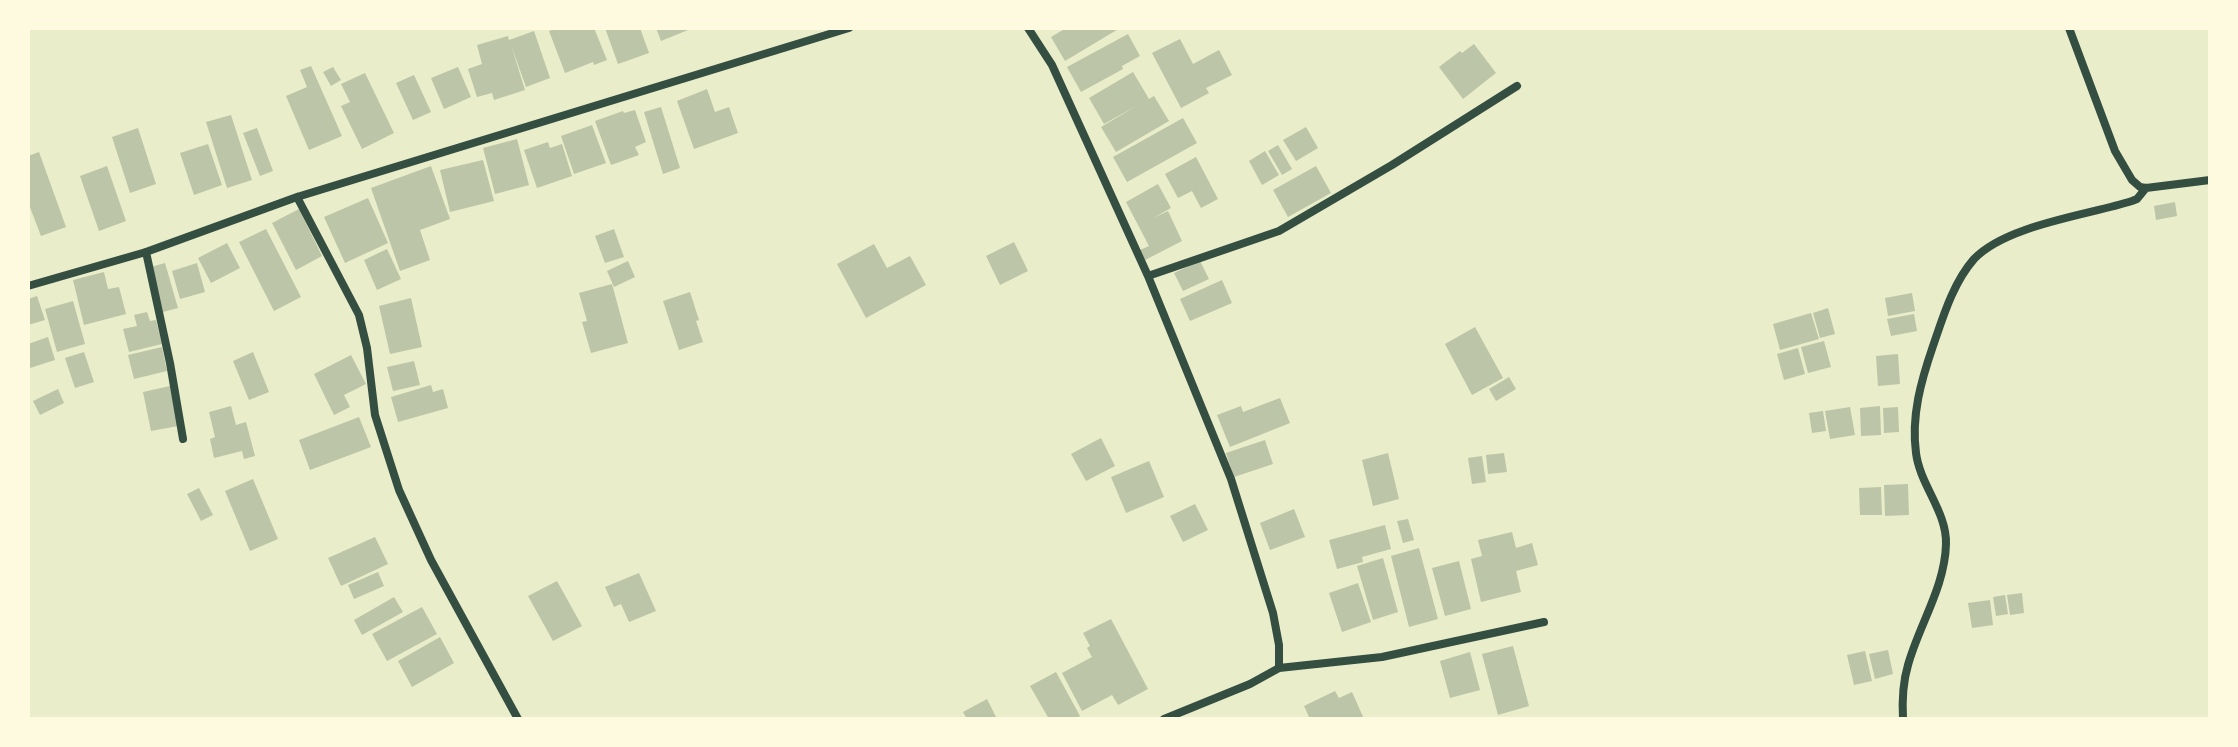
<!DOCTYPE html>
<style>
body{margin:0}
#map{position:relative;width:2238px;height:747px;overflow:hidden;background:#e9edc9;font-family:Manrope,sans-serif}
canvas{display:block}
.frame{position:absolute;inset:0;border:30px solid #fefae0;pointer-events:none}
</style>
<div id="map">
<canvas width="2238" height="747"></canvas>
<div class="frame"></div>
</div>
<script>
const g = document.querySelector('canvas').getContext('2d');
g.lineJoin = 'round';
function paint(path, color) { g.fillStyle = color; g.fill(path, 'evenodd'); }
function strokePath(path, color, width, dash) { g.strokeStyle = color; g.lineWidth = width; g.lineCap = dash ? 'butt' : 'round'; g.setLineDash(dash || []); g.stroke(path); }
paint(new Path2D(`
 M 556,28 L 594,28 L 607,60 L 594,65 L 593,62 L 565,73 L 549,31 Z
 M 605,28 L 640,28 L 649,53 L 618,64 Z
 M 656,28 L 693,28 L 661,41 Z
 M 1066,28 L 1120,28 L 1065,61 L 1051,37 Z
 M 534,31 L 550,78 L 526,87 L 511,45 L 525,90 L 494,100 L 492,93 L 477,97 L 468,69 L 482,64 L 477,45 L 508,36 L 509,40 Z
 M 1128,34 L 1140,56 L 1122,66 L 1123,69 L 1081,92 L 1067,67 Z
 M 1180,39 L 1193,64 L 1219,50 L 1232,75 L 1206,88 L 1209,93 L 1181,108 L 1152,53 Z
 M 1474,44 L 1496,73 L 1463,99 L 1439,67 L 1460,51 L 1462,53 Z
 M 311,66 L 342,136 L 309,150 L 286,96 L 307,87 L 300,70 Z
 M 333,67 L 341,80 L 331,86 L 323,72 Z
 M 458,67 L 471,97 L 444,109 L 431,78 Z
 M 1133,72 L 1149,99 L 1154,96 L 1169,121 L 1116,152 L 1101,127 L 1138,105 L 1104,124 L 1089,98 Z
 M 365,73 L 394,133 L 362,149 L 341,106 L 350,102 L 341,84 Z
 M 414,75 L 431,112 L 413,120 L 396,83 Z
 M 707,89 L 715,112 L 729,107 L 738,133 L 694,149 L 677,101 Z
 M 661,107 L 680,168 L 663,174 L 644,112 Z
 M 635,110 L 646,142 L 635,147 L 639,155 L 611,165 L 595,121 L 623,111 L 624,113 Z
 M 231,115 L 252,180 L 227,188 L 206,122 Z
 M 1183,118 L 1197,143 L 1127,182 L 1113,157 Z
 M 592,125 L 606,163 L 574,174 L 561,136 Z
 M 1306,127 L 1318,148 L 1296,161 L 1283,140 Z
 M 138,128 L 156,184 L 130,193 L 112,137 Z
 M 257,128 L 273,171 L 260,176 L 243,133 Z
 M 517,139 L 529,185 L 495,194 L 483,148 Z
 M 548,142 L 550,148 L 562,144 L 572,176 L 537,188 L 524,150 Z
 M 208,144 L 222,185 L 194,195 L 180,153 Z
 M 1278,145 L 1292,169 L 1282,175 L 1268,151 Z
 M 1265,151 L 1279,175 L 1262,185 L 1249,161 Z
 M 39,152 L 66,227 L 41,236 L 28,202 L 28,156 Z
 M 1196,157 L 1218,199 L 1201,208 L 1192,191 L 1178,198 L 1165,174 Z
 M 483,160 L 494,201 L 450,212 L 440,170 Z
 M 107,166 L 126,221 L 99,231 L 80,176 Z
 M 431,166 L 450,219 L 420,230 L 430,260 L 400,271 L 371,188 Z
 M 1316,166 L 1331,193 L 1288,217 L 1273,190 Z
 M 1158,184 L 1171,208 L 1153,218 L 1168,211 L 1182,241 L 1145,260 L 1140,250 L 1149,246 L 1126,202 Z
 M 368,198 L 388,243 L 345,263 L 324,217 Z
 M 2175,202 L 2177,216 L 2156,220 L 2154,206 Z
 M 299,209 L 322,256 L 296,270 L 272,223 Z
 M 266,229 L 301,297 L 274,311 L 239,242 Z
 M 614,229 L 624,257 L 605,263 L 595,236 Z
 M 1014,242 L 1028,271 L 1000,285 L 986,256 Z
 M 227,243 L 240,268 L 211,283 L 198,258 Z
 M 874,244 L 887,268 L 910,256 L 926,285 L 866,318 L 837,264 Z
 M 387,249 L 401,279 L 377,290 L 364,260 Z
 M 628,261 L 635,277 L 614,287 L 607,271 Z
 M 1200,261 L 1209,279 L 1183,291 L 1174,273 Z
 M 165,263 L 178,308 L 163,312 L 151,267 Z
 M 197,263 L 205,292 L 180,299 L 172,271 Z
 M 104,272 L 108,289 L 119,287 L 126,314 L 84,325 L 73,280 Z
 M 1222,280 L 1232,303 L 1190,321 L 1180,299 Z
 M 612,284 L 628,343 L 591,353 L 582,322 L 587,321 L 579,293 Z
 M 690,292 L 699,320 L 696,321 L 703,342 L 679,350 L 663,301 Z
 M 1912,293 L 1915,311 L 1888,316 L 1885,298 Z
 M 37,296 L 45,320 L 28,325 L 28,299 Z
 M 411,298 L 422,347 L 390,354 L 379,306 Z
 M 73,301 L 85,344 L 57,352 L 45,309 Z
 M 1828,308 L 1835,334 L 1820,338 L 1813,313 Z
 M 147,312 L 150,321 L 156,320 L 162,344 L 129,352 L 123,329 L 137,326 L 134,315 Z
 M 1811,313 L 1819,339 L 1780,350 L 1773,324 Z
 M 1914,314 L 1917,331 L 1891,336 L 1887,319 Z
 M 1475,327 L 1503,378 L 1472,395 L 1445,344 Z
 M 48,337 L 55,360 L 30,368 L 28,344 Z
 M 1824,341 L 1831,367 L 1808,373 L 1801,347 Z
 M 162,347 L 167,371 L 134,379 L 128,355 Z
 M 1798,348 L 1805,374 L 1784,380 L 1777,354 Z
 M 84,352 L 94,382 L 75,388 L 65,358 Z
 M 253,352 L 269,392 L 249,400 L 233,361 Z
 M 1898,354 L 1900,384 L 1878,386 L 1876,356 Z
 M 351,355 L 366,384 L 344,395 L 350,407 L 334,415 L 314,374 Z
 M 414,361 L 420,385 L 393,391 L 387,367 Z
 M 1509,377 L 1516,389 L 1496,401 L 1489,389 Z
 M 431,385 L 433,392 L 443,389 L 448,408 L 398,422 L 391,397 Z
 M 170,386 L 178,426 L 151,431 L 143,392 Z
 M 58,389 L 64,403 L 40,415 L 33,401 Z
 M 1280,398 L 1290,423 L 1230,447 L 1217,415 L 1241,406 L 1243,412 Z
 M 231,406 L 236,425 L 246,422 L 255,456 L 244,459 L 242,451 L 214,458 L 210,439 L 215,437 L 209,412 Z
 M 1880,406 L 1881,435 L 1861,436 L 1860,408 Z
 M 1850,407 L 1855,435 L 1830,439 L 1825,411 Z
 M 1898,407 L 1899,432 L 1884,433 L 1883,408 Z
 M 1823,411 L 1826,431 L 1812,433 L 1809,413 Z
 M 359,417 L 371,447 L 310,470 L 299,440 Z
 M 1101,438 L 1115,466 L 1086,481 L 1071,454 Z
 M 1265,440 L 1273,464 L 1234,477 L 1226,453 Z
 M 1388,453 L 1399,499 L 1373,506 L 1362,460 Z
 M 1504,453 L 1507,472 L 1488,474 L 1486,455 Z
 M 1482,456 L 1486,482 L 1472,484 L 1468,458 Z
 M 1149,461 L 1164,497 L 1126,513 L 1111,477 Z
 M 253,479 L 278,539 L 250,551 L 225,491 Z
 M 1908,484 L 1909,515 L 1885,516 L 1884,485 Z
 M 1881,487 L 1882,515 L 1860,515 L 1859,488 Z
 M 199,488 L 213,515 L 201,521 L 187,494 Z
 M 1195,504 L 1208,530 L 1183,542 L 1170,516 Z
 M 1294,509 L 1305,537 L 1270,550 L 1260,523 Z
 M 1408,519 L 1414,540 L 1403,543 L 1397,521 Z
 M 1385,525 L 1391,549 L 1362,557 L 1363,562 L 1337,569 L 1329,540 Z
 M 1512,532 L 1516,548 L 1532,543 L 1538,565 L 1516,571 L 1521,592 L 1481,602 L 1471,559 L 1482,556 L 1478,540 Z
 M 375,537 L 388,564 L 341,586 L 328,558 Z
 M 1419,548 L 1438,619 L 1409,627 L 1391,556 Z
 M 1383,558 L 1398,612 L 1373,620 L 1357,566 Z
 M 1459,561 L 1471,609 L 1445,616 L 1432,568 Z
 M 378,572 L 384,586 L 354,599 L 348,585 Z
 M 639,573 L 656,611 L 629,622 L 621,604 L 614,607 L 605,587 Z
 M 557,581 L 582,626 L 553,641 L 528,596 Z
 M 1358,583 L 1371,622 L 1342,632 L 1329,593 Z
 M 2022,593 L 2024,613 L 2010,615 L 2007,595 Z
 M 2005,595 L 2008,614 L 1996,616 L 1993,597 Z
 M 394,597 L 403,612 L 362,635 L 354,620 Z
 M 1990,600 L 1993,625 L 1972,628 L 1968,603 Z
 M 422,607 L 437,634 L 387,661 L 372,634 Z
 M 1111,619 L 1148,689 L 1118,705 L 1112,695 L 1082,711 L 1062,673 L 1092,657 L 1087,648 L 1090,646 L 1083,633 Z
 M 440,637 L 454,663 L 412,687 L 398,661 Z
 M 1513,646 L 1529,706 L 1498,715 L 1482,654 Z
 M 1888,650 L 1893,674 L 1875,679 L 1869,654 Z
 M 1865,651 L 1872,681 L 1854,685 L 1847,655 Z
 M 1470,652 L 1480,690 L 1450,698 L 1440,661 Z
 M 1056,672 L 1080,716 L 1076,719 L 1049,719 L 1030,686 Z
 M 1335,691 L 1339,698 L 1352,692 L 1364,719 L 1310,719 L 1304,706 Z
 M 987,699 L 997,719 L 967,719 L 963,712 Z`), '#bcc5a7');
strokePath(new Path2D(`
 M 1028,28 L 1052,65 L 1148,276 L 1231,479 L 1273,613 L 1279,645 L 1279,668 L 1250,684 L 1164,719
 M 2069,28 L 2115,151 L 2132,180 L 2140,187 L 2146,188 L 2210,180
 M 297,197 L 359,315 L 367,348 L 375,415 L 399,490 L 431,560 L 518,719
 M 146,252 L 170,363 L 183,439
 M 1148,276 L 1279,231 L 1392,165 L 1517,86
 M 28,286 L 146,252 L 297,197 L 849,28
 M 1279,668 L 1382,657 L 1544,622
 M 1903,719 C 1902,701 1903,682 1908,665 C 1919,625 1945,587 1946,544 C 1947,512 1920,485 1916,453 C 1911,416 1921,381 1933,346 C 1943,317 1953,283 1974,259 C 2006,225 2088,215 2132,201 L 2137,199 L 2146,188`), '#344e41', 8);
</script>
